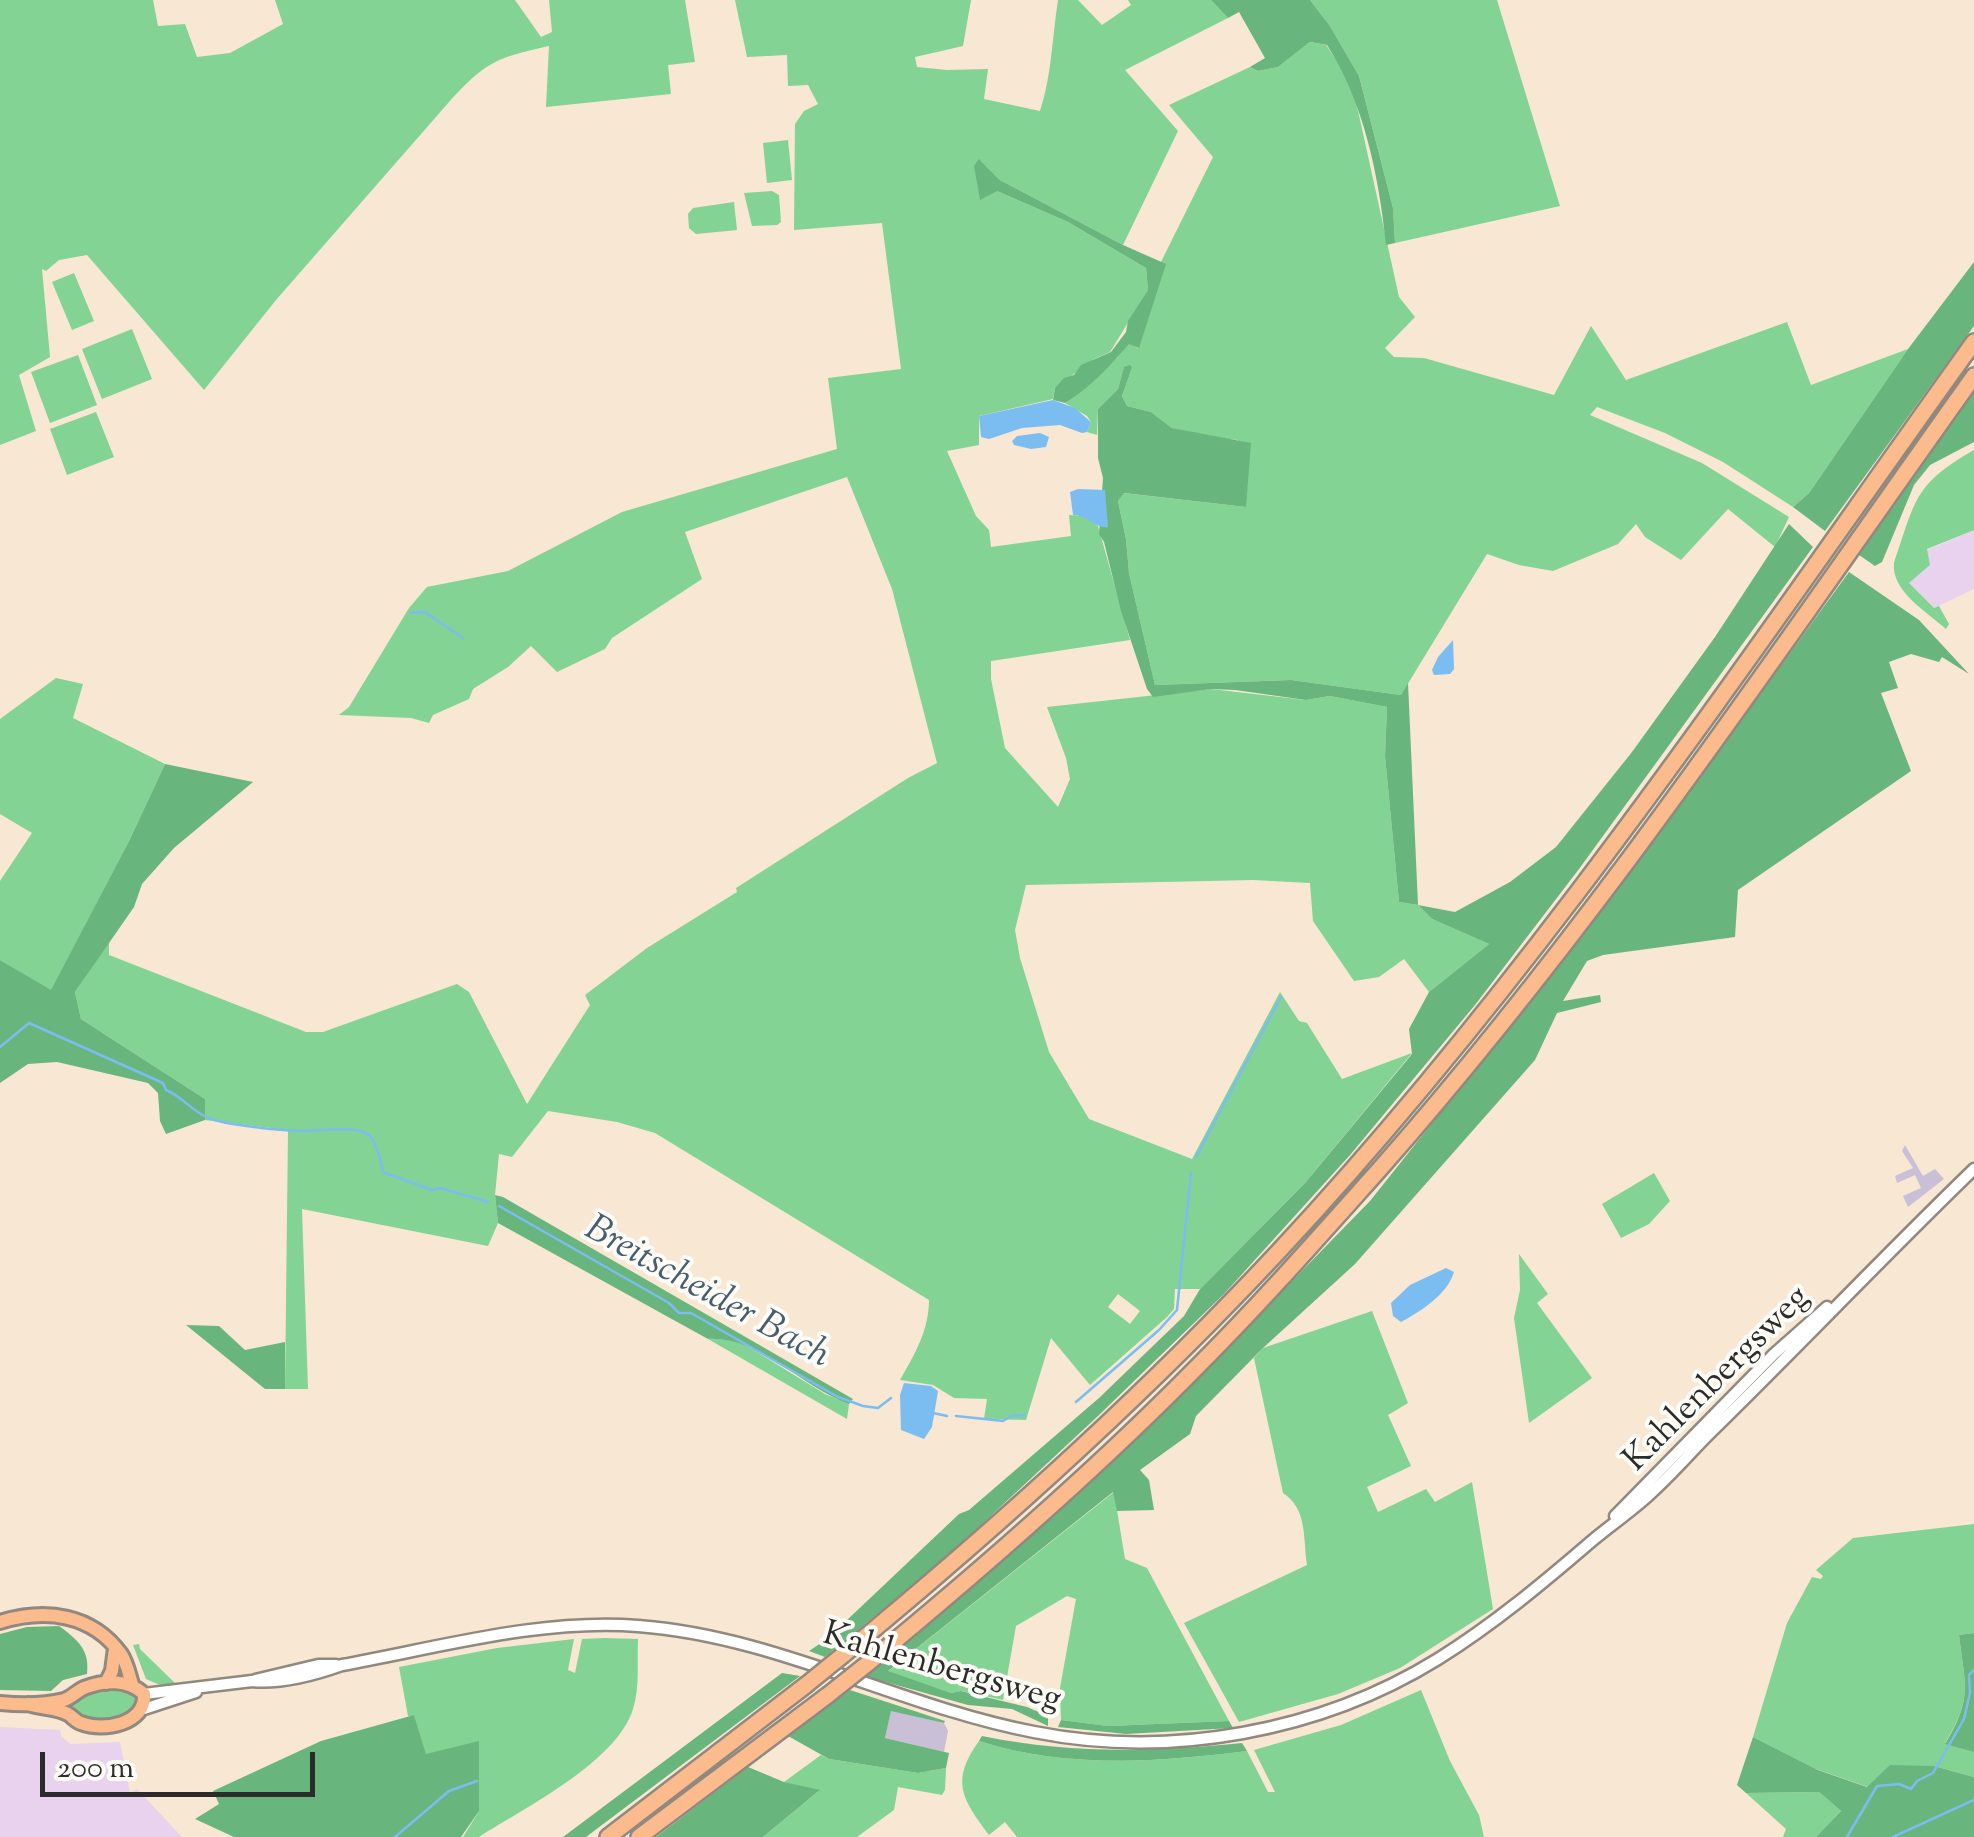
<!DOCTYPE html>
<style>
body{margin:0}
#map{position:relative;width:1974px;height:1837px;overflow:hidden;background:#f7e7d3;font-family:"Sorts Mill Goudy",serif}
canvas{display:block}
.scale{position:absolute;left:40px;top:1752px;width:275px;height:45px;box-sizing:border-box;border:5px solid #2b2b2b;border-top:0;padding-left:12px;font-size:30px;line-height:35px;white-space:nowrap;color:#2b2b2b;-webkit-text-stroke:8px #fdfcf7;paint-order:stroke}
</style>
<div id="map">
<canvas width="1974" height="1837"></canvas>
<div class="scale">200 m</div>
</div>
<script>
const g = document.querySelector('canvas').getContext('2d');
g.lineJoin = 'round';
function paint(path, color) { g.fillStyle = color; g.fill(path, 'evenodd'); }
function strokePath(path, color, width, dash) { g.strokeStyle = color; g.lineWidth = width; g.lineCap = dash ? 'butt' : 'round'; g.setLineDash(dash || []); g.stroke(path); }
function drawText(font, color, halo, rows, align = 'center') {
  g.font = font + ' "Sorts Mill Goudy",serif'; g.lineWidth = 8; g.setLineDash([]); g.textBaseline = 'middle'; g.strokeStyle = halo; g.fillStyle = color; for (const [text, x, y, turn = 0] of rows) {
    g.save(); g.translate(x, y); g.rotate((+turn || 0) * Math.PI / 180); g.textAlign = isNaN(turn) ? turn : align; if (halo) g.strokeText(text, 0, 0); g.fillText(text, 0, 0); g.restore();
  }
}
paint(new Path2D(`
 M 1974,530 L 1974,589 L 1934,608 L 1909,583 L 1930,565 L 1927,550 Z
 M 0,1727 L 60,1730 L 61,1736 L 70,1744 L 120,1742 L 130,1793 L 137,1789 L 182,1837 L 0,1837 Z`), '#e8d2ee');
paint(new Path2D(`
 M 1905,1145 L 1923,1176 L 1935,1169 L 1944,1179 L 1908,1207 L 1903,1196 L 1921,1188 L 1915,1175 L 1897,1183 L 1895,1176 L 1913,1168 L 1902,1151 Z
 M 891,1710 L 944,1723 L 948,1731 L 944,1752 L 885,1738 Z`), '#c9bfd7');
paint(new Path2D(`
 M 0,0 L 153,0 L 158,26 L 185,24 L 197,57 L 230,53 L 283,24 L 275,0 L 515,0 L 541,37 L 552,32 L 549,0 L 685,0 L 695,62 L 668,65 L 671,94 L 546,107 L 549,46 C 495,58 486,62 449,102 L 276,300 L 204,390 L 87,255 L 59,260 L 46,271 L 42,269 L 50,357 L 19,375 L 36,431 L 0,445 Z
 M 735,0 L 971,0 L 963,46 L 915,57 L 917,67 L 947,70 L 988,69 L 984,99 L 1040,111 C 1052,74 1052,38 1058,0 L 1078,0 L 1102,25 L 1131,5 L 1128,0 L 1211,0 L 1228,18 L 1125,70 L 1178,131 L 1123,245 L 1000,180 L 980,160 L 997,191 L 1068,222 L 1146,268 L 1148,290 L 1110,352 L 1094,359 L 1055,388 L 1053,399 L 979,416 L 979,445 L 947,451 L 976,516 L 989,530 L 991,547 L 1071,536 L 1069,515 L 1085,516 L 1098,526 L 1130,640 L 991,661 L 991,679 L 1005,748 L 1058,807 L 1070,779 L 1066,758 L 1047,707 L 1211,689 L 1306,700 L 1330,696 L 1387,707 L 1385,756 L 1399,902 L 1418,905 L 1432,919 L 1489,944 L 1429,992 L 1404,959 L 1379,977 L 1354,981 L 1313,921 L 1310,883 L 1253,880 L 1026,885 L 1015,930 L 1020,958 L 1049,1052 L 1089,1119 L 1192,1159 L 1280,992 L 1299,1021 L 1307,1023 L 1342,1079 L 1412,1053 L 1305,1183 L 1200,1289 L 1175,1289 L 1174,1309 L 1167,1317 L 1090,1385 L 1051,1338 L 1026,1420 L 984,1419 L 987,1399 L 954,1398 L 933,1385 L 900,1380 C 915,1354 929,1330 929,1300 L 655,1133 L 617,1122 L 548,1111 L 512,1157 L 499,1154 L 495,1195 L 498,1223 L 488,1246 L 302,1209 L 308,1389 L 285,1389 L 288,1130 L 205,1120 L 205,1099 L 81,1019 L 75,992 L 109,942 L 109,955 L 306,1032 L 323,1032 L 457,984 L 469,992 L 527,1104 L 590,1005 L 585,995 L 647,948 L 737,892 L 736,888 L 908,778 L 937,763 L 892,589 L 847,477 L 685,532 L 702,579 L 612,638 L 605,649 L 557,672 L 531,646 L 508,667 L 473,689 L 469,699 L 433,715 L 429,723 L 411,718 L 339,715 L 349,707 L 409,608 L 427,587 L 508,571 L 622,512 L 837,449 L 828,378 L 901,369 L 882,223 L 794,230 L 795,124 L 804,111 L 818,104 L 808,85 L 788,86 L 787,55 L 747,57 ZM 1118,1294 L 1140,1311 L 1130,1324 L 1108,1307 Z
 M 1310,0 L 1497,0 L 1560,206 L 1395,243 L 1393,208 L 1359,76 L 1330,26 Z
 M 1310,42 L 1326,45 L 1344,71 L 1355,97 L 1399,297 L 1415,317 L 1385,348 L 1394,357 L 1424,358 L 1554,395 L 1591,326 L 1626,380 L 1787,322 L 1811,385 L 1908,349 L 1809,493 L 1793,507 L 1723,462 L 1665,433 L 1597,407 L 1590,415 L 1702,463 L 1789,517 L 1775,547 L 1728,509 L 1681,560 L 1645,537 L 1636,524 L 1618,544 L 1553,571 L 1519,565 L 1487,554 L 1401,695 L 1291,680 L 1155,685 L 1129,573 L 1126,539 L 1118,501 L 1123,493 L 1246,507 L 1238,440 L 1206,437 L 1172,428 L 1151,412 L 1127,406 L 1122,396 L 1132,368 L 1124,368 L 1118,389 L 1098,409 L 1097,435 L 1087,432 L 1091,422 L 1087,416 L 1065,403 L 1117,358 L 1129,343 L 1138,348 L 1165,264 L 1160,264 L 1213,157 L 1169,105 L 1250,67 L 1258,71 L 1278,67 Z
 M 788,140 L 792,180 L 767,183 L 763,143 Z
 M 772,191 L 779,195 L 781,222 L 777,225 L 752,226 L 744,193 Z
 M 734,202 L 737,230 L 696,234 L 689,228 L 688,214 L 693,208 Z
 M 74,273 L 94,321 L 72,330 L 52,282 Z
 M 132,329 L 152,379 L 102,399 L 82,349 Z
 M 78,355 L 97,405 L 50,423 L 31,372 Z
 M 96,412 L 114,457 L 67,475 L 50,429 Z
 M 1974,450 L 1974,530 L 1927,549 L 1930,565 L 1909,583 L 1934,608 L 1939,606 L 1949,624 L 1946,629 C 1927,612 1891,591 1894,563 C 1916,500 1913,485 1974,450 Z
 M 56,678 L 83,684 L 73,718 L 165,764 L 129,841 L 51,991 L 0,960 L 0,881 L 32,833 L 0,814 L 0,719 Z
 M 1654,1173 L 1670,1201 L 1649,1224 L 1621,1238 L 1602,1204 Z
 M 1519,1254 L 1548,1294 L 1537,1303 L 1592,1378 L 1529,1423 L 1514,1318 L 1520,1290 Z
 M 1372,1311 L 1408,1403 L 1388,1415 L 1411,1466 L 1367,1487 L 1378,1512 L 1426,1489 L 1435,1502 L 1472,1482 L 1493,1609 L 1400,1668 L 1338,1694 L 1239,1722 L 1184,1623 L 1307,1565 C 1303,1540 1308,1509 1283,1493 L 1254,1358 L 1263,1348 Z
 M 724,1338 L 739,1341 L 825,1394 L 849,1404 L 847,1419 L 708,1339 Z
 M 1114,1492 L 1125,1559 L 1147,1568 L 1229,1721 L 1108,1726 L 1061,1720 L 1060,1688 L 1076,1599 L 1067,1596 L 1016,1626 L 1003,1700 L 962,1691 L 951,1693 L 887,1672 Z
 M 1974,1524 L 1974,1633 L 1959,1635 C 1965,1685 1973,1698 1945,1743 L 1974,1752 L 1974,1777 L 1934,1766 L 1868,1787 L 1816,1769 L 1753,1737 L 1787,1623 L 1812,1577 L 1821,1579 L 1823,1576 L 1816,1570 L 1853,1538 Z
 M 604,1638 L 638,1639 C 637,1660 640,1688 633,1709 C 617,1762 524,1808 479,1837 L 463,1837 L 479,1811 L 479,1742 L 426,1755 L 414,1716 L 408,1716 L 399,1667 L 497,1648 L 574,1639 L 568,1670 L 575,1673 L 582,1639 Z
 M 139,1644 L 140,1649 L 177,1685 L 160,1685 L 146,1679 L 133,1645 Z
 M 106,1688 L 128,1688 L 138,1696 L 135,1709 C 114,1721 89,1726 69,1709 L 81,1696 Z
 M 1421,1690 L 1450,1761 L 1479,1815 L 1484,1837 L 1017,1837 L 1005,1822 L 989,1835 C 962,1799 950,1781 979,1741 C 1064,1769 1159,1762 1247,1751 L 1268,1792 L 1275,1792 L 1254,1750 L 1341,1725 Z
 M 821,1755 L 829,1759 L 918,1773 L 946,1768 L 945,1790 L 942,1795 L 898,1787 L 894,1810 L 857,1837 L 763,1837 L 819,1791 L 784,1782 Z
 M 1819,1792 L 1841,1811 L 1816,1837 L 1783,1837 L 1786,1829 L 1746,1793 Z`), '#82d394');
paint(new Path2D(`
 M 1211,0 L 1310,0 L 1330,26 L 1359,76 L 1393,208 L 1395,243 L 1386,245 C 1379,177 1364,102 1327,45 L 1310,42 L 1278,67 L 1258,71 L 1250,67 L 1265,58 L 1239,12 L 1228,18 Z
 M 979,159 L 1000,180 L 1123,245 L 1166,264 L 1139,348 L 1129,344 C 1110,366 1091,387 1065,403 L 1053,400 L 1055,388 L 1064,378 L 1074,375 L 1081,365 L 1111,352 L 1126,332 L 1128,321 L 1148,290 L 1146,268 L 1068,222 L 997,191 L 980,200 L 974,166 Z
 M 1974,262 L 1974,326 L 1825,531 L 1793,507 L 1809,493 L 1908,349 Z
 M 1130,365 L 1132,368 L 1122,396 L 1127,406 L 1151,412 L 1172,428 L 1251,443 L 1246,507 L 1124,493 L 1118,501 L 1126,539 L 1129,573 L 1155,685 L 1291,680 L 1401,695 L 1408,683 L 1418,905 L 1455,912 L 1510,882 L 1556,847 L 1632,752 L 1715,637 L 1789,524 L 1813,547 L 1579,869 L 1475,1005 L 1350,1155 L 1224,1294 L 1098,1416 L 951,1553 L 825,1657 L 809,1651 L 827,1639 L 959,1514 L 969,1510 L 1099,1398 L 1184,1316 L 1200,1289 L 1305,1183 L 1412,1054 L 1409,1029 L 1429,992 L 1489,944 L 1432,919 L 1418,905 L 1399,902 L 1385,756 L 1387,707 L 1330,696 L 1306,700 L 1235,690 L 1211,689 L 1153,697 L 1147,689 L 1121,611 L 1104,542 L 1099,534 L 1103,478 L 1098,458 L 1098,409 L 1118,389 L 1124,367 Z
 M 1974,391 L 1974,442 L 1930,465 L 1914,485 L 1882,562 L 1875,566 L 1859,555 Z
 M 1849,572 L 1919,620 L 1969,674 L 1942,657 L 1939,662 L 1911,654 L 1889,662 L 1898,688 L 1881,693 L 1911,771 L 1738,890 L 1735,937 L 1603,955 L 1587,961 L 1563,1001 L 1600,995 L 1601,1002 L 1557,1013 L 1535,1060 L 1355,1264 L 1263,1348 L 1196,1416 L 1190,1434 L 1140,1470 L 1149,1480 L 1154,1510 L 1117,1511 L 1113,1492 L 888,1671 L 951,1693 L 961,1691 L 1027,1707 L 1048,1716 L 1048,1726 L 1012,1709 L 968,1705 L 864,1676 L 1021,1544 L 1166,1410 L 1370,1201 L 1613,896 Z
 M 165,764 L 253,782 L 174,848 L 142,884 L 134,907 L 75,992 L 81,1019 L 205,1099 L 205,1120 L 166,1134 L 160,1121 L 158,1093 L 148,1083 L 57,1062 L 28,1064 L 0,1083 L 0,960 L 51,990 L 129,841 Z
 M 495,1195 L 503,1197 L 853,1399 L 849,1404 C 801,1387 760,1336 708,1339 L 498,1223 Z
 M 186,1325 L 219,1326 L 245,1350 L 285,1342 L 285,1389 L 265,1389 Z
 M 59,1626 C 78,1640 90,1650 87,1674 L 63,1680 L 51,1691 L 0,1690 L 0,1634 L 27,1627 Z
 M 1974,1633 L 1974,1752 L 1945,1744 C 1973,1698 1965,1685 1959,1635 Z
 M 782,1673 L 800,1676 L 586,1837 L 563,1837 Z
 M 850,1690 L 945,1721 L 944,1723 L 891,1711 L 885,1738 L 949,1753 L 946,1768 L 918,1773 L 829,1759 L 788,1736 Z
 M 414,1715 L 426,1754 L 479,1741 L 479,1811 L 461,1837 L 234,1837 L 195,1819 L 219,1804 L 213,1791 L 321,1741 Z
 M 1061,1720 L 1108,1726 L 1229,1721 L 1233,1728 L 1126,1734 L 1058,1727 Z
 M 982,1736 C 1070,1754 1152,1752 1242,1743 L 1247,1751 C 1159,1762 1064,1769 979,1741 Z
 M 1753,1737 L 1818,1770 L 1867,1787 L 1890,1765 L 1934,1766 L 1974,1777 L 1974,1837 L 1816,1837 L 1841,1811 L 1819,1792 L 1746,1793 L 1737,1785 Z
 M 748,1767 L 784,1782 L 820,1790 L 763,1837 L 656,1837 Z`), '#69b57e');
paint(new Path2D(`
 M 1053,400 L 1075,408 L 1091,422 L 1087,432 L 1082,433 L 1060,425 L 1022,428 L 989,439 L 981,437 L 979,416 Z
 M 1040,433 L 1049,437 L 1046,447 L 1031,449 L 1014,445 L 1012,441 L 1017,436 Z
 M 1078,489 L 1105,490 L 1108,527 C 1095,529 1088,515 1073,515 L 1070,492 Z
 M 1453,640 L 1454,669 L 1450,674 L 1434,675 L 1432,670 L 1438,657 Z
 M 1446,1268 L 1454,1272 C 1447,1295 1421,1311 1401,1322 L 1393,1316 L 1391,1303 L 1410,1285 Z
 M 904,1383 L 931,1386 L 938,1391 L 932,1427 L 924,1439 L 901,1430 L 900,1395 Z`), '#7cbdf1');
strokePath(new Path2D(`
 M 411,613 L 425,612 L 463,638
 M 0,1047 L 29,1023 L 163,1083 L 166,1090 C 182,1096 193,1113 211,1119 C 229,1125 283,1131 303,1131 C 318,1131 361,1124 371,1137 C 377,1144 382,1166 383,1172 L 432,1190 L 440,1188 L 488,1202
 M 1196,1157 L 1281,997
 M 499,1206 L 669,1303 L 679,1313 L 691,1313 L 838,1397 L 863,1406 L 878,1408 L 891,1398
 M 1076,1402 L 1159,1330 L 1177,1310 L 1191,1173
 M 933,1413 L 947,1416
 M 956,1416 L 1003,1421 L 1011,1416 L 1025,1415
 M 395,1837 L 449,1791 L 477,1781
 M 1847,1837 L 1877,1786 L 1899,1784 L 1911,1789 L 1917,1781 L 1933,1773 L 1964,1719 L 1970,1693 L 1969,1675 L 1974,1670
 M 1893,1837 L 1974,1800`), '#7cbdf1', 2.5);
const minor = new Path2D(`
 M 1615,1516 L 1774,1354 L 1827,1307
 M 255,1680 L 318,1665 L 336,1665
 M 144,1694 L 252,1681 C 282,1684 314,1675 342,1665 C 436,1648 542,1618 638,1626 C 775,1636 899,1706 1034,1732 C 1170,1759 1320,1732 1438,1659 C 1494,1624 1543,1583 1593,1540 C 1612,1524 1633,1510 1651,1493 C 1672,1474 1690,1453 1710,1433 C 1799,1346 1885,1255 1974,1169
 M 144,1709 L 196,1692`);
const major = new Path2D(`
 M 0,1622 C 46,1608 92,1614 121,1654 C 127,1663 129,1675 132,1684
 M 106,1683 L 112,1671 L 115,1648
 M 0,1703 C 21,1705 44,1705 64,1700 C 71,1698 77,1691 84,1688 C 105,1680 128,1679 144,1694 C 146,1724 104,1732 81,1723 C 76,1722 72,1716 68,1714 C 58,1708 40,1708 28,1704`);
const highway = new Path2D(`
 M 843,1655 C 996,1529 1144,1396 1279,1251 C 1539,972 1752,651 1974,342
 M 867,1664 C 981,1570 1094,1472 1198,1366 C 1260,1304 1319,1237 1378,1171 C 1597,923 1782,645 1974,376
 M 608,1837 L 806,1685
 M 639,1837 L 828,1695`);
strokePath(minor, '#91897f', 15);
strokePath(major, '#91897f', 18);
strokePath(highway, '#91897f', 20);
strokePath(minor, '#fff', 10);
strokePath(major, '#fbbb8d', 12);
strokePath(highway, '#fbbb8d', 15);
const highwayBridge = new Path2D(`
 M 806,1685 L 843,1655
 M 828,1695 L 867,1664`);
strokePath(highwayBridge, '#91897f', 20, []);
strokePath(highwayBridge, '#fbbb8d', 15);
drawText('35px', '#2b2b2b', '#fdfcf7', [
 ["Kahlenbergsweg",1719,1381,-45],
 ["Kahlenbergsweg",941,1670,16]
]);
drawText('italic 38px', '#475e70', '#fdfcf7', [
 ["Breitscheider Bach",706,1295,29]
]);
</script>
